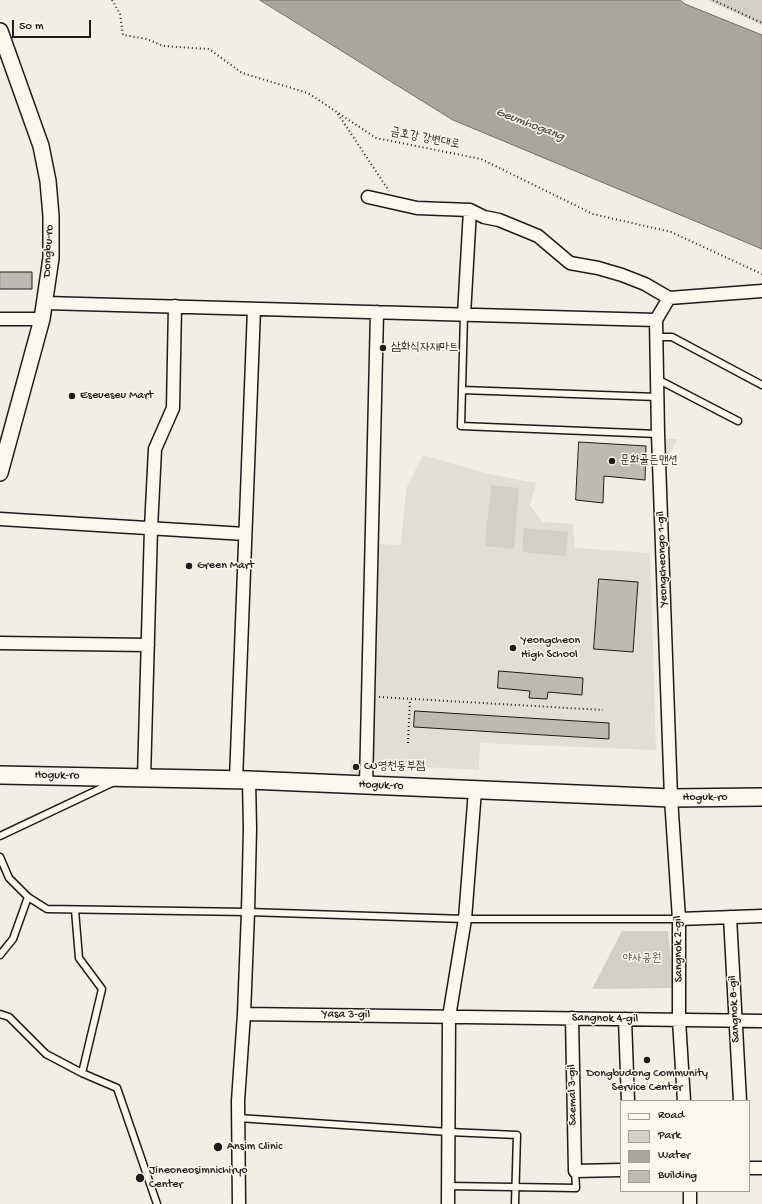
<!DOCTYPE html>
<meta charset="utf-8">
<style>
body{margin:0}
#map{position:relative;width:762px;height:1204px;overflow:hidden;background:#f2eee4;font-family:"Gochi Hand",sans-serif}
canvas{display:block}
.legend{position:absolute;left:620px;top:1100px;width:130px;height:92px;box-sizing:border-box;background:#fbf7ec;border:1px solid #a29f99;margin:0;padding:5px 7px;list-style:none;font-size:12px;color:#1c1c1c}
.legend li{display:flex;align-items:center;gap:8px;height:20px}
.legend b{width:20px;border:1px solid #a29f99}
.scale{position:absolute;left:12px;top:20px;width:79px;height:18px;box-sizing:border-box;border:2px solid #1c1c1c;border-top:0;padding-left:5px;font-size:12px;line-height:14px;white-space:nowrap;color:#1c1c1c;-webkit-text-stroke:3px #fbf7ec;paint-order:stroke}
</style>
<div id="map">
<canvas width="762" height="1204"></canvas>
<ul class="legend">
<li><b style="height:5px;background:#fbf7ec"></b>Road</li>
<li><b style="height:11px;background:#d2cfc6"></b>Park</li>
<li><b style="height:11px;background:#a9a6a0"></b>Water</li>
<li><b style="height:11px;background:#bdbab1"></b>Building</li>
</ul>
<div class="scale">50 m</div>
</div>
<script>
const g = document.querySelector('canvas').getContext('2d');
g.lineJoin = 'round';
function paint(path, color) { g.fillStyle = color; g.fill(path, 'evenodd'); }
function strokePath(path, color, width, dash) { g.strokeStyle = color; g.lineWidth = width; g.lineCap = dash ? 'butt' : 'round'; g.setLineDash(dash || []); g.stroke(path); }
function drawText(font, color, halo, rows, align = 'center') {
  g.font = font + ' "Gochi Hand","Poor Story",sans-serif'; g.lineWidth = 3; g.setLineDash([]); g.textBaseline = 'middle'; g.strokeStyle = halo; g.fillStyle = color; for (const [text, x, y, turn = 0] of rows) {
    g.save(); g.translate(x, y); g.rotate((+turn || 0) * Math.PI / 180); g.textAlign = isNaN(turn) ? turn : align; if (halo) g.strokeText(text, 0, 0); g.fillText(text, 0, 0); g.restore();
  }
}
paint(new Path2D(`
 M 664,439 L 678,439 L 665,462 Z
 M 423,455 L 489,474 L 536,483 L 530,505 L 542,522 L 573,524 L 575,548 L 650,553 L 656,750 L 480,743 L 479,770 L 368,764 L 376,544 L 401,545 L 406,489 Z
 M 351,760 L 361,761 L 360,774 L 350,773 Z`), '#e2ded5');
paint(new Path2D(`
 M 708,0 L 762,0 L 762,25 Z
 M 491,485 L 519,488 L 514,549 L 485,546 Z
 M 524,528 L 568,532 L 566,556 L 522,552 Z
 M 622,931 L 668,931 L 674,988 L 592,989 Z`), '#d2cfc6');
const water = new Path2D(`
 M 260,0 L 680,0 L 685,4 L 762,35 L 762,249 L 453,120 Z`);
paint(water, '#a9a6a0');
strokePath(water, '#716f6b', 1);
const building = new Path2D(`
 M 0,272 L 32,272 L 32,289 L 0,289 Z
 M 579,442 L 646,446 L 645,480 L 604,476 L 603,503 L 576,500 Z
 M 599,579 L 638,582 L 633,652 L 594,649 Z
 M 499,671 L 583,678 L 582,695 L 548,692 L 547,699 L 529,698 L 530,691 L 498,688 Z
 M 415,711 L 609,723 L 609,739 L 414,727 Z`);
paint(building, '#bdbab1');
strokePath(building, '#1c1c1c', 1);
const service = new Path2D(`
 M 464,315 L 461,426 L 658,434
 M 656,337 L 672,337 L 762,385
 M 657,379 L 738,421
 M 462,390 L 657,397
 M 0,836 L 112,783
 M 0,857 L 9,878 L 28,897 L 47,909 L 248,912 L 465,919 L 679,919
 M 75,910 L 79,958 L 102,989 L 82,1073
 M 0,955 L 13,939 L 28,897
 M 0,1014 L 9,1017 L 46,1054 L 82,1073 L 117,1088 L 157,1204
 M 238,1118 L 449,1132 L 517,1135 L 515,1204
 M 448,1186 L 576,1188 L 575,1171`);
const minor = new Path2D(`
 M 368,197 L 417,208 L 470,210
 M 45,303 L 656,320
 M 464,315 L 470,210 L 484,217 L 499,220 L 538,236 L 570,263 L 598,268 L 622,275 L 645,284 L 669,298 L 762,291
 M 0,319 L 42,319
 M 656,320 L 658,434 L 671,798 L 679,919 L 679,1020 L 684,1101
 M 656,320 L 669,298
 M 0,519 L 245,534
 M 0,643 L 148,645
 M 144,778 L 151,528 L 155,449 L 173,408 L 175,306
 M 236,780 L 254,309
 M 366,785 L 377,312
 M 730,917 L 740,1101
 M 679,919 L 762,916
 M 244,1014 L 762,1021
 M 572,1018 L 575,1171 L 621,1170
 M 625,1019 L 628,1101
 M 749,1168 L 762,1168
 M 690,1191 L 690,1204
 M 239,1204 L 238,1101 L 244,1014 L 248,912 L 250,829 L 249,780
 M 448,1204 L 449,1017 L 465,919 L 475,790`);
const tertiary = new Path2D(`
 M 0,31 L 41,146 L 48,181 L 51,216 L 51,258 L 42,319 L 0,473`);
const secondary = new Path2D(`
 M 0,775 L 249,780 L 671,798 L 762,797`);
strokePath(service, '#1c1c1c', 9);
strokePath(minor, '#1c1c1c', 15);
strokePath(tertiary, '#1c1c1c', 18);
strokePath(secondary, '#1c1c1c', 20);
strokePath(new Path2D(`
 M 112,0 L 120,14 L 123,35 L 147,39 L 163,46 L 209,49 L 242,73 L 308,93 L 376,138 L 481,159 L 593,214 L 671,232 L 762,274
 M 713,0 L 762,23
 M 338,114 L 389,191
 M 379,697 L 603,710
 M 408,743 L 410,699`), '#1c1c1c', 2, [1, 3]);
strokePath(service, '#fbf7ec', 6);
strokePath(minor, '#fbf7ec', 12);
strokePath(tertiary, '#fbf7ec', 15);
strokePath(secondary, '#fbf7ec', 17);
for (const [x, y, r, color] of [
 [383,348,4,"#1c1c1c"],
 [72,396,4,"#1c1c1c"],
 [612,461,4,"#1c1c1c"],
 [189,566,4,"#1c1c1c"],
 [513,648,4,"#1c1c1c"],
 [356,767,4,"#1c1c1c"],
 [647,1060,4,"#1c1c1c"],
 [218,1147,5,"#1c1c1c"],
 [140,1178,5,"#1c1c1c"]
]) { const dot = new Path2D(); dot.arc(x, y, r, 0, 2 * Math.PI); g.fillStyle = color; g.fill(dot); strokePath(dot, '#fbf7ec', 1.5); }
drawText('12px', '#1c1c1c', '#fbf7ec', [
 ["금호강 강변대로",425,139,11],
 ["Dongbu-ro",49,251,-87],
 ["Yeongcheongo 1-gil",663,559,-92],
 ["Hoguk-ro",57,776,1],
 ["Hoguk-ro",381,786,2],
 ["Hoguk-ro",705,798],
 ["Sangnok 2-gil",679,949,-91],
 ["Sangnok 8-gil",735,1009,-93],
 ["Yasa 3-gil",346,1015,1],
 ["Sangnok 4-gil",605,1019,1],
 ["Saemal 3-gil",573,1095,-91]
]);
drawText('12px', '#1c1c1c', '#fbf7ec', [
 ["삼화식자재마트",391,348],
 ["Eseueseu Mart",80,396],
 ["문화골든맨션",620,461],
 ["Green Mart",197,566],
 ["Yeongcheon",521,641],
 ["High School",521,655],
 ["CU영천동부점",364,767],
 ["Dongbudong Community",647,1074,"center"],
 ["Service Center",647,1088,"center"],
 ["Ansim Clinic",227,1147],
 ["Jineoneosimnichiryo",149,1171],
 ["Center",149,1185]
], 'left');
drawText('12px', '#53524f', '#fbf7ec', [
 ["야사공원",642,959]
]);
drawText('italic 13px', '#545351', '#fbf7ec', [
 ["Geumhogang",530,125,21]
]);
</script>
